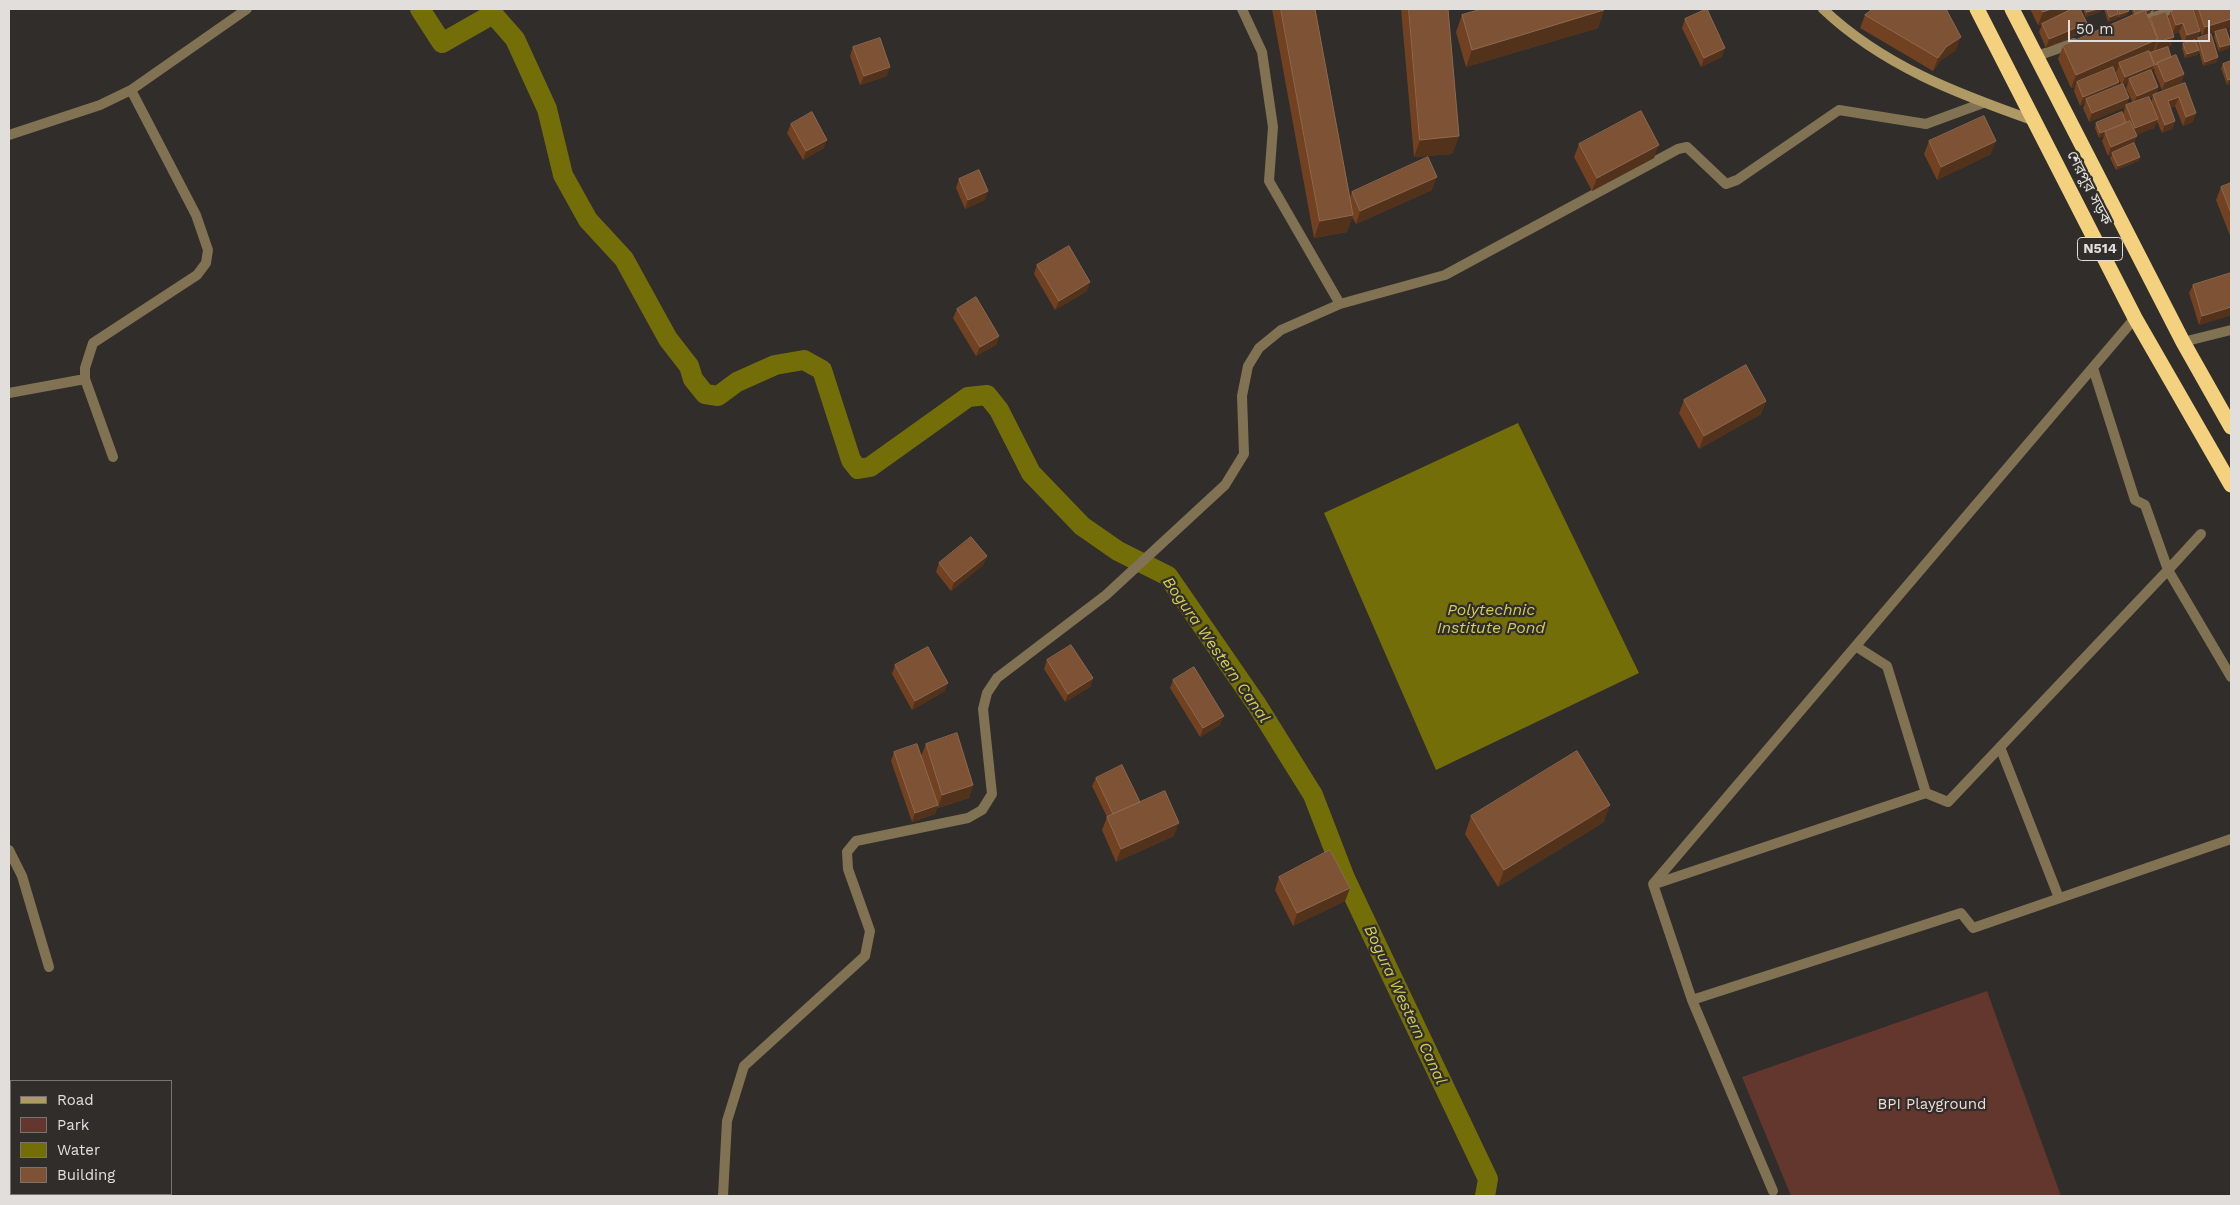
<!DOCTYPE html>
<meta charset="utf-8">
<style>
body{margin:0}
#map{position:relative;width:2240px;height:1205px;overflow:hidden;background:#302d2a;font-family:"Work Sans",sans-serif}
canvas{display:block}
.frame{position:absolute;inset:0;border:10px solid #e1dedc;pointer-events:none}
.legend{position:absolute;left:10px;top:1080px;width:162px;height:115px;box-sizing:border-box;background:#302d2a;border:1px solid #777471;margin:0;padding:6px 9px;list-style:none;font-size:15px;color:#e1dedc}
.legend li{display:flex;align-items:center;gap:10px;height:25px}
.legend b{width:25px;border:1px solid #777471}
.scale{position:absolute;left:2068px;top:20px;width:142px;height:22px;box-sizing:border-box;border:2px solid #e1dedc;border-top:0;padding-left:6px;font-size:15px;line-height:18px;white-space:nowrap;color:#e1dedc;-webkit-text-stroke:4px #302d2a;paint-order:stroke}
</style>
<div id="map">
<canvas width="2240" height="1205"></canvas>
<div class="frame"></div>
<ul class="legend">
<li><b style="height:6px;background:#af9965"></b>Road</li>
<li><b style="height:14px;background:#63362e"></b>Park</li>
<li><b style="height:14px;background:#746e09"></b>Water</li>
<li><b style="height:14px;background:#7e5235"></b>Building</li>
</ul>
<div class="scale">50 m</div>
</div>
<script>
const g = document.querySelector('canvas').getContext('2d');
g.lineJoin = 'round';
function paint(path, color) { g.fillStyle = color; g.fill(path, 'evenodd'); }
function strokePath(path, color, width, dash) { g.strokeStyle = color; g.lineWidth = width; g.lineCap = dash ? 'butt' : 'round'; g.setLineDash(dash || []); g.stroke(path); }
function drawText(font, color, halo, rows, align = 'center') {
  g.font = font + ' "Work Sans","Noto Sans Bengali",sans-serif'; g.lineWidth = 4.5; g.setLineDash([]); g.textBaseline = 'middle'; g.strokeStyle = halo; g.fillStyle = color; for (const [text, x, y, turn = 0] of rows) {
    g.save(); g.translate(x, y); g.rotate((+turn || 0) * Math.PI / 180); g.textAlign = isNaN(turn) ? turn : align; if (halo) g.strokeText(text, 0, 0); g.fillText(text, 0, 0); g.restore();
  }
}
paint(new Path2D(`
 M 1987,991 L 2061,1196 L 1791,1196 L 1742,1077 Z`), '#63362e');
paint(new Path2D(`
 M 1518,423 L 1639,673 L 1436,770 L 1324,513 Z`), '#746e09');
strokePath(new Path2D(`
 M 420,9 L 442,43 L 493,14 L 515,39 L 547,109 L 563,175 L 588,220 L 624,259 L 668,339 L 689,366 L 693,379 L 705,394 L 718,396 L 737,382 L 775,365 L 804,360 L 822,370 L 851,460 L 858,469 L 870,467 L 968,397 L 987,395 L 999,410 L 1031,473 L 1082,526 L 1118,551 L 1168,576 L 1257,705 L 1313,795 L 1345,878 L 1488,1179 L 1485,1196`), '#746e09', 20);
strokePath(new Path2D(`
 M 1242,9 L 1262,52 L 1273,127 L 1269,181 L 1340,304
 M 2137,21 L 2172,9
 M 2037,56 L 2074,43
 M 9,135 L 100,105 L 131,90 L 247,9
 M 2183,342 L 2231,330
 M 2093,368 L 2135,500 L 2145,505 L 2168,570 L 2201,534
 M 9,393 L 85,379
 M 113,457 L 85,379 L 85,368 L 93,343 L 197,275 L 206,263 L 208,250 L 196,215 L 131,90
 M 2000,747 L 2059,898
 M 1926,793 L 1948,802 L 2168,570 L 2231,677
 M 9,850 L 22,876 L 49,967
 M 1655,884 L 1926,793 L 1887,666 L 1857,647
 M 1692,1000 L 1961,913 L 1973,928 L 2231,839
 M 1773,1191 L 1692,1000 L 1653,884 L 2135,318
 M 723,1196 L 727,1121 L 744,1066 L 865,956 L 870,931 L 848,869 L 847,852 L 856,841 L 968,818 L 982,810 L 992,794 L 983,709 L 987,693 L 997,678 L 1106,595 L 1225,485 L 1244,454 L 1242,396 L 1248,366 L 1259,348 L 1281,330 L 1340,304 L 1445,275 L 1678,149 L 1687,147 L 1726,184 L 1737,180 L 1839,110 L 1926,124 L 1983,103`), '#807252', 10);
strokePath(new Path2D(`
 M 1823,9 C 1883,66 1958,94 2035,121`), '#af9965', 10);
strokePath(new Path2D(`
 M 1977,9 L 2135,318 L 2231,485
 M 2012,9 L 2183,342 L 2231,427`), '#f4d17e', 15);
paint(new Path2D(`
 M 1272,9 L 1315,9 L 1350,197 L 1352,192 L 1432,190 L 1356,224 L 1352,217 L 1347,232 L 1314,238 Z
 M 1401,9 L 1448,9 L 1459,136 L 1452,154 L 1414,157 Z
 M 1702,9 L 1709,9 L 1707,10 L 1722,57 L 1701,67 L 1682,28 L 1685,19 L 1703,11 Z
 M 2030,9 L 2072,9 L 2084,32 L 2046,48 L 2039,32 L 2042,24 L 2038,25 Z
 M 2083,9 L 2101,9 L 2100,12 L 2086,17 Z
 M 2104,9 L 2128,9 L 2127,15 L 2119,18 L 2118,16 L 2117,19 L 2108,22 Z
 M 2133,9 L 2151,9 L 2150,13 L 2147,14 L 2149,20 L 2150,17 L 2168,18 L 2171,11 L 2200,31 L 2197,40 L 2195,40 L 2196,43 L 2198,38 L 2217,62 L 2203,66 L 2199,51 L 2197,55 L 2185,58 L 2182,48 L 2183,44 L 2179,32 L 2173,34 L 2171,46 L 2168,47 L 2171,57 L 2184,74 L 2181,83 L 2162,90 L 2154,71 L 2155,69 L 2153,69 L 2153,68 L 2152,71 L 2158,87 L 2156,94 L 2185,83 L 2193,122 L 2183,126 L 2175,106 L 2170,108 L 2175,121 L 2172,129 L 2162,133 L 2157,121 L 2154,128 L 2136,135 L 2134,143 L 2140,157 L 2138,161 L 2116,170 L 2110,158 L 2112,155 L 2108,156 L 2102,141 L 2104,136 L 2099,138 L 2095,128 L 2096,123 L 2123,114 L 2125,107 L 2089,122 L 2083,108 L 2085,103 L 2080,106 L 2074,91 L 2075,87 L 2071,88 L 2058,59 L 2063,46 L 2133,15 L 2132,11 ZM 2118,68 L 2116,72 L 2121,84 L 2118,86 L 2114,70 ZM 2128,83 L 2126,88 L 2133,103 L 2126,105 L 2129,98 L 2123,85 ZM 2153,96 L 2151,102 L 2149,98 Z
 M 2194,9 L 2231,9 L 2231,36 L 2229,30 L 2231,27 L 2202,36 L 2194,10 Z
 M 1604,10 L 1598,28 L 1466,67 L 1456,32 L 1462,15 Z
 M 1865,15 L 1956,50 L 1941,60 L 1933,71 L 1860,28 Z
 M 2215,32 L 2229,48 L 2219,52 L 2214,37 Z
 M 853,47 L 887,76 L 860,85 L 850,56 Z
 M 2231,61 L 2231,83 L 2227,85 L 2221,68 L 2223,64 Z
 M 791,124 L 824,148 L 803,160 L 787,133 Z
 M 1929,141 L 1991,154 L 1937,180 L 1924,154 Z
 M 1579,144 L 1654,158 L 1592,191 L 1574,157 Z
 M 959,179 L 985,200 L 965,209 L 956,188 Z
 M 2231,183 L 2231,238 L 2216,200 L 2221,187 Z
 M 1037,265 L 1087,291 L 1055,310 L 1034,274 Z
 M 2231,273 L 2231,315 L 2199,325 L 2189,293 L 2193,285 Z
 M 957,309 L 999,336 L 996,345 L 976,356 L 953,318 Z
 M 1684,400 L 1766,401 L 1761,414 L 1699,449 L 1679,413 Z
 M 987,556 L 983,565 L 951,591 L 936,572 L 939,563 Z
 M 1047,660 L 1093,678 L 1090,687 L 1065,702 L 1044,669 Z
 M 895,665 L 945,691 L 912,710 L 892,674 Z
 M 1173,680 L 1220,725 L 1200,737 L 1170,688 Z
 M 926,744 L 973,785 L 969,798 L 938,808 L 937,807 L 935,814 L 912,822 L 891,761 L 894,752 L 921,756 Z
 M 1096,778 L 1140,802 L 1174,836 L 1116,862 L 1102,830 L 1107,817 L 1092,786 Z
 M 1471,816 L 1604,822 L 1498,887 L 1465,834 Z
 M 1279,877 L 1350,888 L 1345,901 L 1293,926 L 1275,890 Z`), '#724121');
paint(new Path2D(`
 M 2051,9 L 2072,9 L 2038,25 L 2043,12 Z
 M 2098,9 L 2101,9 L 2100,12 L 2086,17 L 2087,12 Z
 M 2152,9 L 2150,13 L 2135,18 L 2136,14 Z
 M 2154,9 L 2163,9 L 2153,12 Z
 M 1604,10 L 1598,28 L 1466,67 L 1472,50 Z
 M 2129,11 L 2127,15 L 2119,18 L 2120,14 Z
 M 2118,14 L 2117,19 L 2108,22 L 2110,17 Z
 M 2231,19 L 2231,27 L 2202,36 L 2205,27 Z
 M 2087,23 L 2084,32 L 2046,48 L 2049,39 Z
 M 2183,23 L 2179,32 L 2172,34 L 2176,25 Z
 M 2200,31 L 2197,40 L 2183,44 L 2187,35 Z
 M 1961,37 L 1956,50 L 1941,60 L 1933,71 L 1938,58 L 1946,47 Z
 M 2174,37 L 2171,46 L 2155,51 L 2158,42 Z
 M 2158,39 L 2153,52 L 2119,63 L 2118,68 L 2078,85 L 2077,82 L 2075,87 L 2071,88 L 2076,75 Z
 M 2231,44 L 2229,48 L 2219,52 L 2220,47 Z
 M 1725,48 L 1722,57 L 1701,67 L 1704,58 Z
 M 2199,50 L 2197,55 L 2185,58 L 2187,54 Z
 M 2218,57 L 2217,62 L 2203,66 L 2205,62 Z
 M 2154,65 L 2151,73 L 2129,79 L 2128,83 L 2122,86 L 2125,77 Z
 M 890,67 L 887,76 L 860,85 L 864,76 Z
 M 2184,74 L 2181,83 L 2162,90 L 2165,82 Z
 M 2231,79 L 2231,83 L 2227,85 L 2228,80 Z
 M 2119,82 L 2116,91 L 2086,99 L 2085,103 L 2080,106 L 2083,97 Z
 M 2158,87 L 2155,95 L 2153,95 L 2153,96 L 2133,104 L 2137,96 Z
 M 2179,97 L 2175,106 L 2165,110 L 2168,101 Z
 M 2129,98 L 2125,107 L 2089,122 L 2092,113 Z
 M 2196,113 L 2193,122 L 2183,126 L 2186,117 Z
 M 2158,119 L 2154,128 L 2132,137 L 2135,128 Z
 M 2175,121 L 2172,129 L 2162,133 L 2165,125 Z
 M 2126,123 L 2105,132 L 2104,136 L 2099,138 L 2100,133 Z
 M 1459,136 L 1452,154 L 1414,157 L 1420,140 Z
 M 2137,136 L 2134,145 L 2112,153 L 2112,155 L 2108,156 L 2111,147 Z
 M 827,140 L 824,148 L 803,160 L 806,151 Z
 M 1996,141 L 1991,154 L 1937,180 L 1941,167 Z
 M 1659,145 L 1654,158 L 1592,191 L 1597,178 Z
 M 2140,157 L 2138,161 L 2116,170 L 2118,166 Z
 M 1437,177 L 1432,190 L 1356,224 L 1360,211 Z
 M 988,191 L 985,200 L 965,209 L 968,200 Z
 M 1353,215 L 1347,232 L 1314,238 L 1320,221 Z
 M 1090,282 L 1087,291 L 1055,310 L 1059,301 Z
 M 2231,307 L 2231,315 L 2199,325 L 2202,316 Z
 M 999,336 L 996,345 L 976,356 L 980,347 Z
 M 1766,401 L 1761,414 L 1699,449 L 1704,436 Z
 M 987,556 L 983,565 L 951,591 L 954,582 Z
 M 1093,678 L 1090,687 L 1065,702 L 1068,694 Z
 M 948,683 L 945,691 L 912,710 L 915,701 Z
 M 1224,716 L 1220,725 L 1200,737 L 1203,728 Z
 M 973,785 L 969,798 L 938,808 L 942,795 Z
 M 938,805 L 935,814 L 912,822 L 915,813 Z
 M 1610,805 L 1604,822 L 1498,887 L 1504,870 Z
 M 1179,823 L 1174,836 L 1116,862 L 1121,849 Z
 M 1350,888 L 1345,901 L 1293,926 L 1297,913 Z`), '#53321c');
const building = new Path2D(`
 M 1281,9 L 1315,9 L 1353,215 L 1320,221 Z
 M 1409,9 L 1448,9 L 1459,136 L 1420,140 Z
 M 1482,9 L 1604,9 L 1604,10 L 1472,50 L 1462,15 Z
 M 1707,9 L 1725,48 L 1704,58 L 1685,19 Z
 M 1873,9 L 1946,9 L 1961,37 L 1946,47 L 1938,58 L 1865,15 Z
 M 2041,9 L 2051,9 L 2043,12 Z
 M 2072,9 L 2080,9 L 2087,23 L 2049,39 L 2042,24 Z
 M 2086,9 L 2098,9 L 2087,12 Z
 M 2107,9 L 2117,9 L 2118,14 L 2110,17 Z
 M 2119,9 L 2128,9 L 2129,11 L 2120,14 Z
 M 2134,9 L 2152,9 L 2146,11 L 2145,10 L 2136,14 Z
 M 2176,9 L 2193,9 L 2200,31 L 2187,35 L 2183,23 L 2176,25 L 2171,11 Z
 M 2199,9 L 2231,9 L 2231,19 L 2205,27 Z
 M 2145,10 L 2158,39 L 2076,75 L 2063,46 Z
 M 2166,12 L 2174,37 L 2158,42 L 2157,39 L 2158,39 L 2150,17 Z
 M 2226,29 L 2231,44 L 2220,47 L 2215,32 Z
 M 2211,34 L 2218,57 L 2205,62 L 2198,38 Z
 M 880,38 L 890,67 L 864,76 L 853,47 Z
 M 2195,40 L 2199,50 L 2187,54 L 2183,44 Z
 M 2168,47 L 2171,57 L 2157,63 L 2157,64 L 2155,65 L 2150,53 Z
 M 2149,51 L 2154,65 L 2125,77 L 2119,63 Z
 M 2176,55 L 2184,74 L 2165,82 L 2157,63 Z
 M 2231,61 L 2231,79 L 2228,80 L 2223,64 Z
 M 2113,67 L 2119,82 L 2083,97 L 2077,82 Z
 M 2151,70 L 2158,87 L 2137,96 L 2129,79 Z
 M 2185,83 L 2196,113 L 2186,117 L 2179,97 L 2168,101 L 2175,121 L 2165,125 L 2153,95 Z
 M 2123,84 L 2129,98 L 2092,113 L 2086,99 Z
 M 2149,97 L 2158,119 L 2135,128 L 2126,105 Z
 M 1641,111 L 1659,145 L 1597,178 L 1579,144 Z
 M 812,112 L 827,140 L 806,151 L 791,124 Z
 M 2122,112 L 2126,123 L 2100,133 L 2096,123 Z
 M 1984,116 L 1996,141 L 1941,167 L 1929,141 Z
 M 2130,121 L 2137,136 L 2111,147 L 2105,132 Z
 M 2134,143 L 2140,157 L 2118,166 L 2112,153 Z
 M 1428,157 L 1437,177 L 1360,211 L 1352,192 Z
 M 979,170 L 988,191 L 968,200 L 959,179 Z
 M 2231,183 L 2231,213 L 2221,187 Z
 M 1069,246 L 1090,282 L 1059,301 L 1037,265 Z
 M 2231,273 L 2231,307 L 2202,316 L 2193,285 Z
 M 976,297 L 999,336 L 980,347 L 957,309 Z
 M 1746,365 L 1766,401 L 1704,436 L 1684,400 Z
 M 971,537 L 987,556 L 954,582 L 939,563 Z
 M 1071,645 L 1093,678 L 1068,694 L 1047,660 Z
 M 928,647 L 948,683 L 915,701 L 895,665 Z
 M 1194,667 L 1224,716 L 1203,728 L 1173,680 Z
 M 957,733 L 973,785 L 942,795 L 926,744 Z
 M 917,744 L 938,805 L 915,813 L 894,752 Z
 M 1577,751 L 1610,805 L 1504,870 L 1471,816 Z
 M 1122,765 L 1140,802 L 1113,814 L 1096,778 Z
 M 1165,791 L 1179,823 L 1121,849 L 1107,817 Z
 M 1330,850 L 1350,888 L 1297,913 L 1279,877 Z`);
paint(building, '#7e5235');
strokePath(building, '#8e684f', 1);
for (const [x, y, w] of [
 [2100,249,45]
]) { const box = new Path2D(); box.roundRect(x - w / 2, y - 11.5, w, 23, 4); g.fillStyle = '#302d2a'; g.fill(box); strokePath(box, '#e1dedc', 1); }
drawText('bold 14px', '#e1dedc', null, [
 ["N514",2100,249]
]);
drawText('15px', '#e1dedc', '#302d2a', [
 ["শেরপুর সড়ক",2089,188,63]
]);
drawText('15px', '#f2dad5', '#302d2a', [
 ["BPI Playground",1932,1105]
]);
drawText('italic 16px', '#d4cd57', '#302d2a', [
 ["Polytechnic",1491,610],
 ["Institute Pond",1491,628],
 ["Bogura Western Canal",1216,650,55],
 ["Bogura Western Canal",1405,1005,65]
]);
</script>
